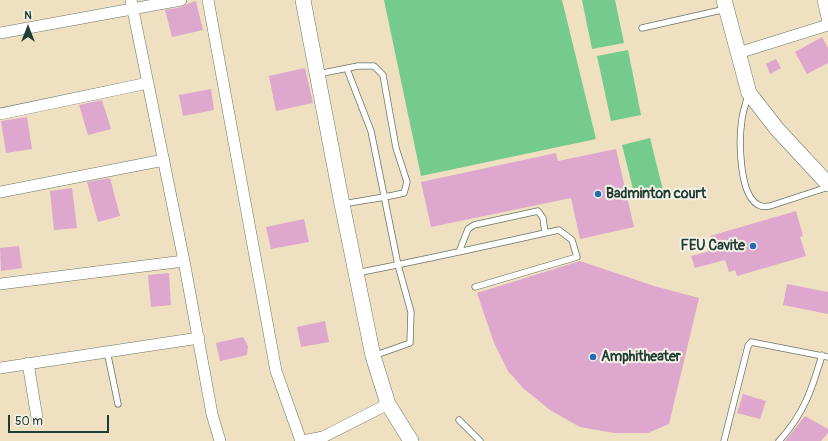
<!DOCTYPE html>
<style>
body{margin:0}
#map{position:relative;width:828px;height:441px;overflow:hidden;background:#eee0c0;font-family:Pangolin,sans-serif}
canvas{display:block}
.north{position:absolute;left:8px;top:8px;width:40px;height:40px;-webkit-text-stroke:3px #f7f3e8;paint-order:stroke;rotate:0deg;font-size:11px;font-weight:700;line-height:16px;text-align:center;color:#1f3d34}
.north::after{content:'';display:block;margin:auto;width:14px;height:18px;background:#1f3d34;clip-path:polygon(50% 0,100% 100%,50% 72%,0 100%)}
.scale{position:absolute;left:8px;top:415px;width:101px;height:18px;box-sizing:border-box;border:2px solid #1f3d34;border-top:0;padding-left:5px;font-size:12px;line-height:14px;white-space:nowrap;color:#1f3d34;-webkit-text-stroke:3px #f7f3e8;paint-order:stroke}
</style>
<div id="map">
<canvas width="828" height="441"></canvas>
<div class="north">N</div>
<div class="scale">50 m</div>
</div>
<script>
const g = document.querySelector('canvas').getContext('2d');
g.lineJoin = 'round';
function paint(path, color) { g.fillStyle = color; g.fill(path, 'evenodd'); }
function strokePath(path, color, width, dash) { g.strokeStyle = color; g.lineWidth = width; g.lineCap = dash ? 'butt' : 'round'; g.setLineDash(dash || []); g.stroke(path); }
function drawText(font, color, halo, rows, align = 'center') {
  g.font = font + ' Pangolin,sans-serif'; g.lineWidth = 4; g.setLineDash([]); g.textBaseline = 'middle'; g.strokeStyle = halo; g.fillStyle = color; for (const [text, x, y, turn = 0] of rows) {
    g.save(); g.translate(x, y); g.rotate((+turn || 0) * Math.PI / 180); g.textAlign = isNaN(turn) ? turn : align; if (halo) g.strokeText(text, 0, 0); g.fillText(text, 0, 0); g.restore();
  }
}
paint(new Path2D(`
 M 384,0 L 562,0 L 596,139 L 421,176 Z
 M 582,0 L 615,0 L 624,43 L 592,49 Z
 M 628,50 L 641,115 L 611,121 L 597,56 Z
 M 650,138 L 663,190 L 635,197 L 622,145 Z`), '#75ca8e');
paint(new Path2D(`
 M 196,1 L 203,30 L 172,37 L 165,10 L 182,7 L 187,4 Z
 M 822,37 L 828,48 L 828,63 L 807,74 L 795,52 Z
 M 776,59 L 781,68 L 770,74 L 766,64 Z
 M 305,68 L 313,103 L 276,111 L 269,76 Z
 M 211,89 L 214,110 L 183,116 L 179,95 Z
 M 102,100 L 111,129 L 88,135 L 79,105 Z
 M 27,117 L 32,149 L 6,153 L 1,121 Z
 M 616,149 L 634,227 L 580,239 L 571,198 L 431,227 L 421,182 L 556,153 L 558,161 Z
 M 110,178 L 120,216 L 98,222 L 87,182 Z
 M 72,188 L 77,228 L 54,230 L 50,191 Z
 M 796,211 L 803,236 L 800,237 L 806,256 L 737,276 L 735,270 L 729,272 L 725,260 L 695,268 L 691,256 L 714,250 L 710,236 Z
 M 304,219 L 309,242 L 271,249 L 266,227 Z
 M 19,246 L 22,268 L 1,271 L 0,248 Z
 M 580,261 L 654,286 L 699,298 L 669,424 L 648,433 L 614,433 L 580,427 L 550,410 L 523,388 L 508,371 L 494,343 L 477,293 Z
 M 169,273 L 171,305 L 151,307 L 148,275 Z
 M 787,284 L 828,292 L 828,314 L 783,305 Z
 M 325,321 L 329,342 L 301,347 L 297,327 Z
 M 243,337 L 248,346 L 247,355 L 220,361 L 216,343 Z
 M 743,394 L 766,401 L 760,419 L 737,413 Z
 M 805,416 L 828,429 L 828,433 L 821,441 L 785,441 Z`), '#dea7cd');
const lane = new Path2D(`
 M 642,28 L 726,9
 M 347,69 L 371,131 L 398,265 L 411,312 L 410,343 L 373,356
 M 318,74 L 358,66 L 374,66 L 383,75 L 396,148 L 407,182 L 404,193 C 384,198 364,200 343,204
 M 748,95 C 746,103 743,111 742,119 C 739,138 738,199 761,206 C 763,207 767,206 770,206 L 828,187
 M 356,273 C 419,261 482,247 545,233 L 543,218 L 538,211 L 474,225 L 468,229 L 459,252
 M 475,287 L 577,257 L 572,240 L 559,230 L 545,233
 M 107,351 L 118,404
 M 459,420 L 480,441
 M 724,441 L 748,346 L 751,342 L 828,357
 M 779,441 C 804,414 812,389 822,355`);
const street = new Path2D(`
 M 131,0 L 184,261 L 212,414 L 220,441
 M 208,0 L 276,371 L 301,441
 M 823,0 L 828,22
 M 0,33 L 181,0
 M 738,53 L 828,25
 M 0,114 L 148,83
 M 0,192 L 164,160
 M 0,284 L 184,261
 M 28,363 L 37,418
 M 0,368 L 199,338
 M 303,441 L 323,437 L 388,404`);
const secondary = new Path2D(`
 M 303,0 L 342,204 L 373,356 L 388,404 L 411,441
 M 724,0 L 749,93 L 777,129 L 828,184`);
strokePath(lane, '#677665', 7);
strokePath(street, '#677665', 12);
strokePath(secondary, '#677665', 16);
strokePath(lane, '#fff', 5.5);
strokePath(street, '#fff', 11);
strokePath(secondary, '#fff', 15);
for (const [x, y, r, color] of [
 [598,194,4,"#1f6fb2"],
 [753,246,4,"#1f6fb2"],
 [593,357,4,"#1f6fb2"]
]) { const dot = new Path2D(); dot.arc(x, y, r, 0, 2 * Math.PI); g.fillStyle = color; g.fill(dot); strokePath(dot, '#f7f3e8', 1.5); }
drawText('bold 14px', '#1f3d34', '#f7f3e8', [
 ["Badminton court",606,194],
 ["FEU Cavite",745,246,"right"],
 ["Amphitheater",601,357]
], 'left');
</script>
